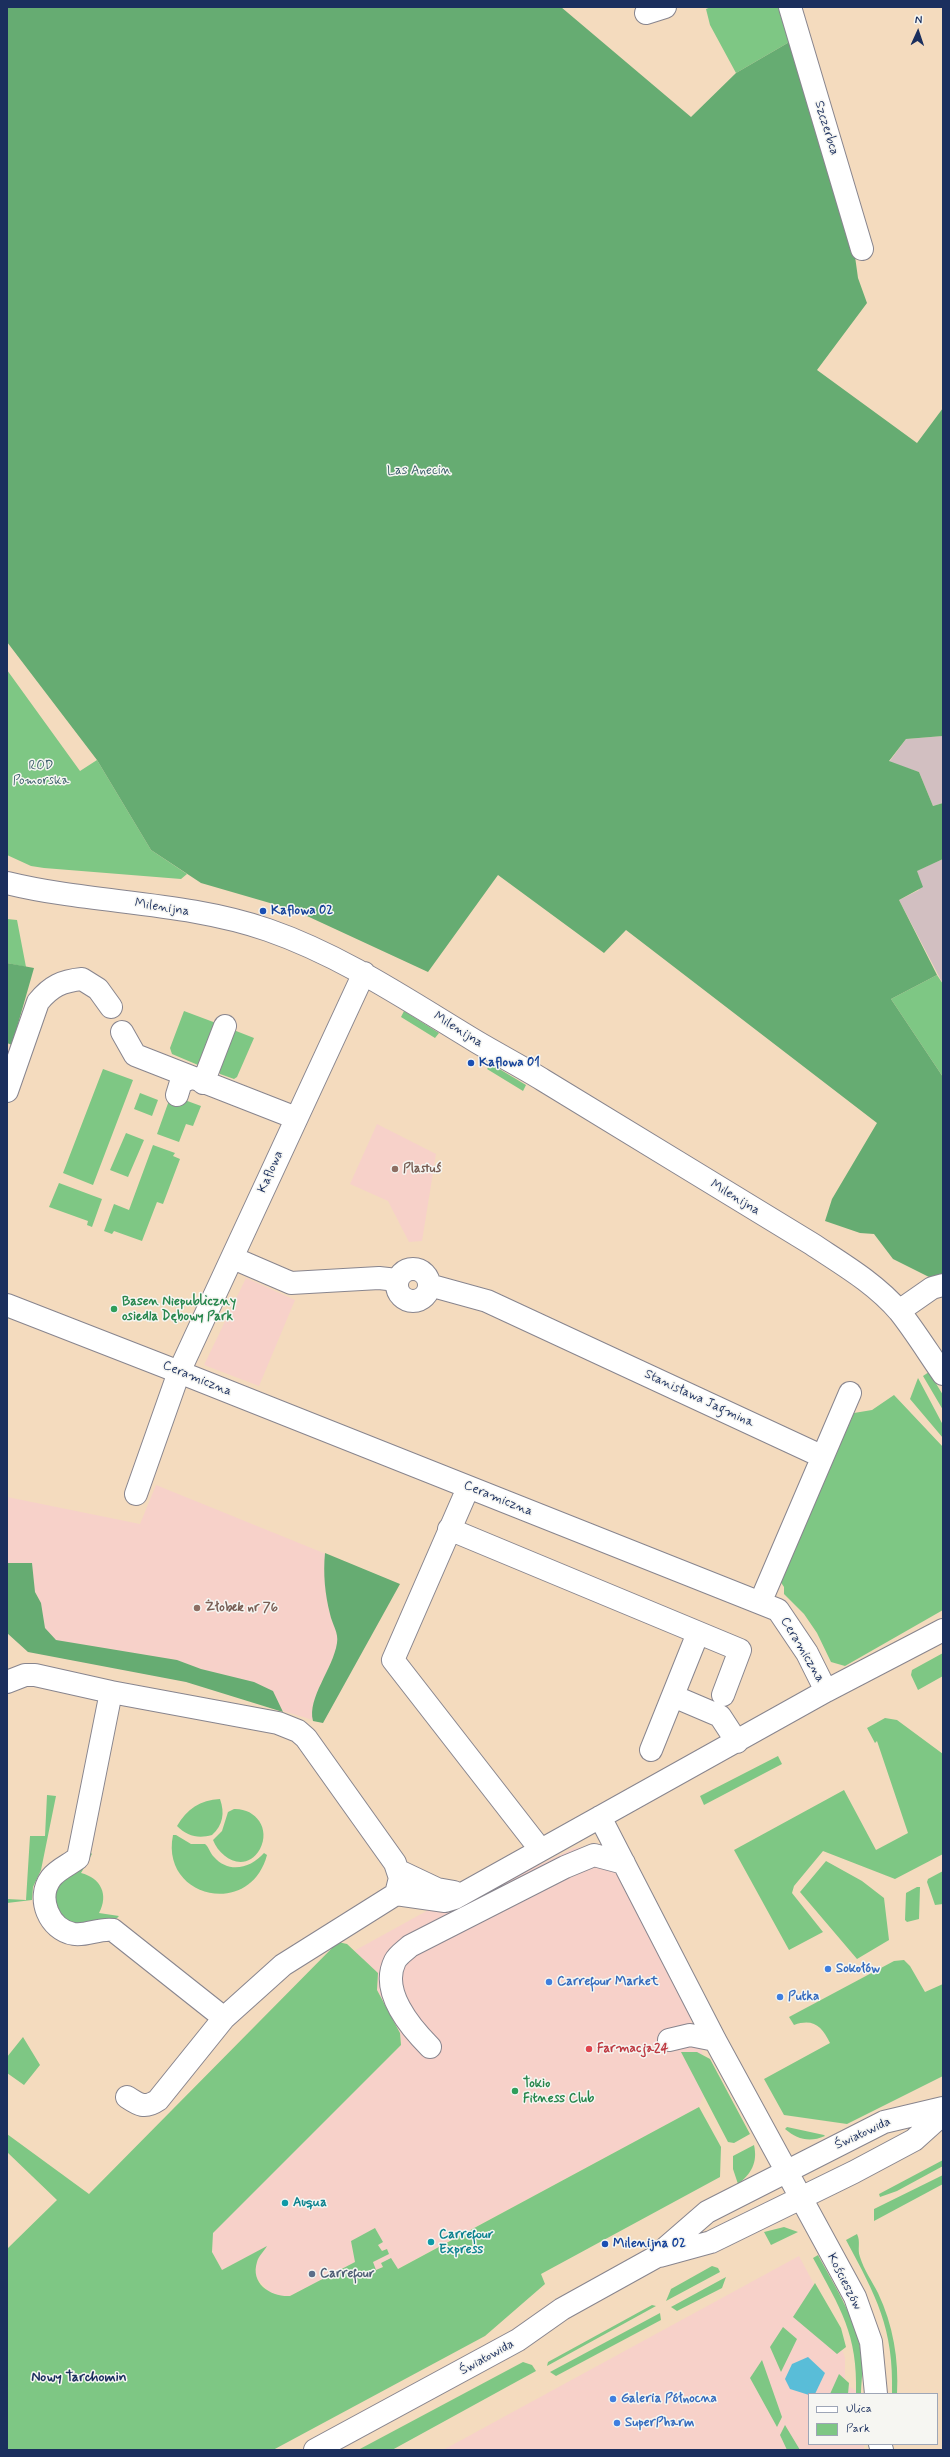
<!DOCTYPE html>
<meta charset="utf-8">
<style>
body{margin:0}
#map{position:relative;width:950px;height:2457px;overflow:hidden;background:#f4dbbe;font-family:Mynerve,sans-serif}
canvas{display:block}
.frame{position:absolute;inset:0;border:8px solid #1b2f5e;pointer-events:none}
.legend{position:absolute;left:808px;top:2393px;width:130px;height:52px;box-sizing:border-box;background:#f6f6f2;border:1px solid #9ea6b7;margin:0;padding:5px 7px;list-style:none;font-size:12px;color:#1b2f5e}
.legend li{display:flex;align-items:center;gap:8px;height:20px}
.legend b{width:20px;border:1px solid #9ea6b7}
.north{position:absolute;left:898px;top:12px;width:40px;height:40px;-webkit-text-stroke:3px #f6f6f2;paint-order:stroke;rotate:3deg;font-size:11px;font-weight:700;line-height:16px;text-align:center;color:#1b2f5e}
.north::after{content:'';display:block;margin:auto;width:14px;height:18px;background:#1b2f5e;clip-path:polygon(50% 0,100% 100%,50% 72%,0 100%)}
</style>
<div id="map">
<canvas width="950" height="2457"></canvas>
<div class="frame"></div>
<ul class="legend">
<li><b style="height:5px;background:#fff"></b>Ulica</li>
<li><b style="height:11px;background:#7ec784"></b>Park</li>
</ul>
<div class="north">N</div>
</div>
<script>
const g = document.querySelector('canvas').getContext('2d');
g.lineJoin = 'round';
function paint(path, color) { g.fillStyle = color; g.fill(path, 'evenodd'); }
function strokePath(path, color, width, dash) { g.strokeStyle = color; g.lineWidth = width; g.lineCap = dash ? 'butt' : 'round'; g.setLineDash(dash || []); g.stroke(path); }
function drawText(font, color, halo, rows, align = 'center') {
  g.font = font + ' Mynerve,sans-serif'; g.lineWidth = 3; g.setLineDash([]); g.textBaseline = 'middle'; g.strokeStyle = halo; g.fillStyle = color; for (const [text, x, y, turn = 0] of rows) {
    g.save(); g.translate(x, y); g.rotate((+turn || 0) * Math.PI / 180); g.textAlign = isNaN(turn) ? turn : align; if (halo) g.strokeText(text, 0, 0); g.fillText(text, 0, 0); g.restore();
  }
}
paint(new Path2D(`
 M 377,1124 L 436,1154 L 422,1241 L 409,1242 L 388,1201 L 350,1184 Z
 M 246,1278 L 295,1300 L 259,1386 L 204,1365 Z
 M 156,1485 L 400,1584 L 323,1723 L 186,1682 L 28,1652 L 7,1633 L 7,1497 L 140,1524 Z
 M 589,1846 L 623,1874 L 689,2015 L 711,2077 L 699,2107 L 397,2269 L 381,2263 L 383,2267 L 376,2271 L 372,2263 L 387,2250 L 382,2251 L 378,2244 L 382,2242 L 375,2229 L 356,2262 L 290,2296 L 279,2296 L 269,2292 L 257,2278 L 255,2272 L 257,2260 L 266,2247 L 222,2270 L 212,2252 L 212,2233 L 401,2045 L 400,2033 L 377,1990 L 378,1973 L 354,1951 L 432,1908 L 454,1907 L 574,1848 Z
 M 799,2256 L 830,2314 L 845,2358 L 845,2384 L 862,2394 L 809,2394 L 809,2444 L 864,2444 L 864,2450 L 443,2450 Z`), '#f7d1c9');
paint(new Path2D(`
 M 943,736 L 943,803 L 933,806 L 919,772 L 889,762 L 906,739 Z
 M 943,859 L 943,984 L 899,900 L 919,890 L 916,871 Z`), '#d2bfc1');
paint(new Path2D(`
 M 711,7 L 778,7 L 791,41 L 736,73 L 710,25 L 706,9 Z
 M 7,670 L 80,771 L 97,760 L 151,850 L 187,874 L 181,879 L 44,868 L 31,866 L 7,855 Z
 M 7,919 L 17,920 L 26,967 L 7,963 Z
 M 937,975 L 943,984 L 943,1077 L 891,999 Z
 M 184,1011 L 216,1023 L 198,1065 L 172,1054 L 170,1048 Z
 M 404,1011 L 439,1033 L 435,1038 L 401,1017 Z
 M 231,1029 L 254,1038 L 237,1077 L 234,1079 L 220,1074 L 218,1068 Z
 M 491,1064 L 526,1085 L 523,1091 L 487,1069 Z
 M 103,1069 L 133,1080 L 93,1185 L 63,1173 Z
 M 140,1093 L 158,1100 L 152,1116 L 134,1109 Z
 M 171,1095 L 201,1106 L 193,1126 L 186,1124 L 179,1142 L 157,1134 Z
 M 126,1133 L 144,1140 L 128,1177 L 110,1170 Z
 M 153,1145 L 175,1153 L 173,1156 L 180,1159 L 163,1204 L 157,1202 L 142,1241 L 114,1231 L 112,1234 L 104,1231 L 114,1204 L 129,1210 Z
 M 59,1183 L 102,1199 L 92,1227 L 87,1225 L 88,1221 L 49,1207 Z
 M 929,1372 L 943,1395 L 943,1410 L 923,1376 Z
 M 918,1378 L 943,1425 L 943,1438 L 910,1399 Z
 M 894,1395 L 943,1447 L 943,1610 L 845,1666 L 831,1662 L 817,1633 L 804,1614 L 784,1594 L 784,1587 L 780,1581 L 854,1413 L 872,1410 Z
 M 943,1653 L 943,1676 L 918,1690 L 911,1675 L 912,1670 Z
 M 885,1718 L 897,1720 L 943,1754 L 943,1854 L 895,1879 L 823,1851 L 794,1886 L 792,1893 L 823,1932 L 789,1950 L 734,1850 L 844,1790 L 876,1850 L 908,1833 L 877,1741 L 875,1743 L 867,1728 Z
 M 778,1756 L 782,1764 L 704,1805 L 700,1796 Z
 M 47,1795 L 56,1796 L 41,1870 L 33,1887 L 32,1900 L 7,1903 L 7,1899 L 26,1900 L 30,1836 L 45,1836 Z
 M 220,1799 C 225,1813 223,1825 212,1835 C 198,1839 187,1836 177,1826 C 187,1809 200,1800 220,1799 Z
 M 234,1809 C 255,1808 271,1828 260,1849 C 246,1873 221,1860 213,1840 L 222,1831 L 228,1812 Z
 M 173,1835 L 176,1835 L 191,1844 L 205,1844 C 209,1847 210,1853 214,1857 C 229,1874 251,1868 264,1853 L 267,1855 C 250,1919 160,1898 173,1835 Z
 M 90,1852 L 92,1854 L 81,1873 C 101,1878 109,1895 99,1913 L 119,1916 L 114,1921 L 98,1920 L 81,1924 L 70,1922 L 60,1914 L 54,1899 L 57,1885 Z
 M 826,1861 L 862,1881 L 884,1898 L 889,1940 L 857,1959 L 800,1892 Z
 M 943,1871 L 943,1904 L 935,1905 L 927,1882 L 928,1879 Z
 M 917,1887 L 920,1887 L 919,1919 L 907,1922 L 905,1920 L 906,1893 Z
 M 338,1942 L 347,1944 L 378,1973 L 377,1990 L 400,2033 L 401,2045 L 213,2233 L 212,2252 L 222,2270 L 267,2246 C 264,2251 258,2257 257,2262 C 250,2284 271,2297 290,2296 L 355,2262 L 351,2241 L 375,2228 L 383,2242 L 378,2245 L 382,2251 L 387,2249 L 389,2254 L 373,2262 L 376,2270 L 383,2267 L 381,2263 L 391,2258 L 398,2269 L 699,2107 L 721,2147 L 720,2177 L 541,2274 L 545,2284 L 485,2336 L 273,2450 L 7,2450 L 7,2249 L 57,2200 L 7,2152 L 7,2134 L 89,2194 Z
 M 904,1960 L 910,1966 L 925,1992 L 943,1984 L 943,2076 L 847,2124 L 784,2115 L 764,2079 L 830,2043 C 822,2027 814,2018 794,2025 L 789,2017 L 894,1961 Z
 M 23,2037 L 40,2065 L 24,2085 L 7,2073 L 7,2057 Z
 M 681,2052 L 697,2052 L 710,2059 L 750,2134 L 734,2143 L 728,2142 Z
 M 787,2127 L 824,2135 L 825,2136 C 809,2143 797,2139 785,2129 Z
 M 754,2145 C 758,2163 751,2174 738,2184 L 733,2169 L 733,2156 Z
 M 943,2160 L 943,2166 L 897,2191 L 880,2197 L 879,2194 Z
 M 943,2175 L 943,2184 L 874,2221 L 874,2209 Z
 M 784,2227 L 798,2232 L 771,2245 L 764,2232 Z
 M 857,2234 C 861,2242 857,2249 860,2257 C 864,2270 872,2281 878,2293 C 893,2325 899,2359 897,2394 L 892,2394 C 894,2328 876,2296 846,2240 Z
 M 818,2255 C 836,2289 860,2324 862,2363 C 863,2373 861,2384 861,2394 L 856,2394 C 858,2334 840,2308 813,2258 Z
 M 712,2266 L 718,2268 L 720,2272 L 666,2301 L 671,2289 Z
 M 726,2277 L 722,2288 L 677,2311 L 671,2307 Z
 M 815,2283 L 841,2328 L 846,2347 L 837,2354 L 793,2317 Z
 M 652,2305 L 656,2306 L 547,2366 L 548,2362 Z
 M 660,2313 L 661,2320 L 556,2376 L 550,2372 Z
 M 783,2327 L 797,2339 L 781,2372 L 770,2347 Z
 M 762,2360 L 782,2417 L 777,2427 L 750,2378 Z
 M 523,2362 L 532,2365 L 536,2371 L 392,2450 L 358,2450 Z
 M 839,2374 L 849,2383 L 848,2394 L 830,2394 Z
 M 785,2425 L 800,2450 L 787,2450 L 780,2435 Z`), '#7ec784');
paint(new Path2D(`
 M 7,7 L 561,7 L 691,117 L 736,73 L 791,41 L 853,242 L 858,278 L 867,303 L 817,370 L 917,443 L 943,408 L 943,736 L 906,739 L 889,761 L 919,772 L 933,806 L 943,803 L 943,859 L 917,871 L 923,887 L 899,900 L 937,975 L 891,999 L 943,1077 L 943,1278 L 931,1278 L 893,1259 L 874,1234 L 860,1233 L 825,1221 L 832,1199 L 877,1123 L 626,930 L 604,953 L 498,875 L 428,972 L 294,910 L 201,883 L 151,850 L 97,760 L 7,642 Z
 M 7,963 L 34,968 L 12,1045 L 7,1043 Z
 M 325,1553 L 400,1584 L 323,1723 L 313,1721 C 307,1698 333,1669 337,1643 C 339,1633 332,1624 330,1614 C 325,1594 323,1574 325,1553 Z
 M 7,1563 L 32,1563 L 35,1592 L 41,1603 L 45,1628 L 56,1640 L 177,1660 L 201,1669 L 254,1682 L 273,1691 L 283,1712 L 186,1682 L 28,1652 L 7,1633 Z`), '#66ac72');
paint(new Path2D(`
 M 808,2357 L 825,2373 L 815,2394 L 809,2395 L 790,2389 L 785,2379 L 792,2364 Z`), '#59bdd8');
const minor = new Path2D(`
 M 790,7 L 862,249
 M 646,13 L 665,7
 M 7,883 C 93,904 184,901 268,930 C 343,956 409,1001 477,1042 C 499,1055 522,1067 543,1080 C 633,1134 722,1190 812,1244 C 842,1264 875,1283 899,1311 C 915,1331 929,1354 943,1374
 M 122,1032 L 135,1055 L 296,1118
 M 203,1083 L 225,1026
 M 7,1091 L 38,1002 C 51,986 62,981 82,979 L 98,989 L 111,1007
 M 177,1095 L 181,1082 L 191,1078
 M 233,1258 L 291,1283 L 379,1278 L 397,1280
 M397 1285a16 16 0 1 1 32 0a16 16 0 1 1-32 0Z
 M 429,1285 L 487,1301 L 821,1456
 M 7,1305 L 179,1372 L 778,1610 L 807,1653 L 826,1691 L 943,1630
 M 899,1311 L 932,1288 L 943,1285
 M 468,1488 L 393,1660 L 540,1849
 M 136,1494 L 179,1372 L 364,973
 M 449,1529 L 740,1650 L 723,1695
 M 760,1603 L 850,1393
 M 7,1682 L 25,1675 L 35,1675 L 111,1692
 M 111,1692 L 278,1723 L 298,1731 L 306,1738 L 395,1863 L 400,1878 L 396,1894 L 283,1965 L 224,2018 L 113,1930 C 99,1928 87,1936 74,1934 C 49,1930 36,1898 51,1878 C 58,1869 69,1865 78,1858 Z
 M 673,1696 L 720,1716 L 737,1742
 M 651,1750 L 698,1633
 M 600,1817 L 715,2040 L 855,2297 L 871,2342 L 876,2394
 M 399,1871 L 437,1889 L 454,1892
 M 396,1894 L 445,1901 L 455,1898 L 826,1691
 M 669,2040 L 690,2035 L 715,2040
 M 430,2047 C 410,2027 380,1991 395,1961 C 398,1955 406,1950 410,1946 L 565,1867 L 594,1855 L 624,1863
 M 127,2097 C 139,2105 145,2109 158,2100 L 224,2018
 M 660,2256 L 711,2242 L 854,2172 L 914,2140 L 943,2114
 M 880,2444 L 882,2450
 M 315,2450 L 518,2340 L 562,2309 L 654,2258 L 707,2212 L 884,2122 L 943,2108`);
strokePath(minor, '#88858e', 24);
strokePath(minor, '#fff', 22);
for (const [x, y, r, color] of [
 [263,911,4,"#1a4fb4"],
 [471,1063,4,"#1a4fb4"],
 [395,1169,4,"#8d6e63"],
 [114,1309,4,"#2e9e5b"],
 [197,1608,4,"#8d6e63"],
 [828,1969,4,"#3f7fe0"],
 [549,1982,4,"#3f7fe0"],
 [780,1997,4,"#3f7fe0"],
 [589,2049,4,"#e0444e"],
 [515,2091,4,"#2e9e5b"],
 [285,2203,4,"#0f9aa8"],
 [431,2242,4,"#0f9aa8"],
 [605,2244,4,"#1a4fb4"],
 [312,2274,4,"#5c6f8a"],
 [613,2399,4,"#3f7fe0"],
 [617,2423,4,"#3f7fe0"]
]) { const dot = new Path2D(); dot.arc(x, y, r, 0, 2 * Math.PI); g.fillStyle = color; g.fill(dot); strokePath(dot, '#f6f6f2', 1.5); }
drawText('13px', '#1b2f5e', '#f6f6f2', [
 ["Szczerbca",826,128,73],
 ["Milenijna",162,908,9],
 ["Milenijna",458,1030,32],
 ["Kaflowa",271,1172,-66],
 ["Milenijna",735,1198,31],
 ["Ceramiczna",197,1379,22],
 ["Stanisława Jagmina",699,1399,25],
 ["Ceramiczna",498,1499,22],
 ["Ceramiczna",802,1650,59],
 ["Światowida",863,2134,-25],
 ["Kościeszów",844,2282,63],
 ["Światowida",487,2358,-29]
]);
drawText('13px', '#395d69', '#f6f6f2', [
 ["Las Anecin",419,471],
 ["ROD",41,766],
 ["Pomorska",41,781]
]);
drawText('bold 13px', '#164399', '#f6f6f2', [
 ["Kaflowa 02",271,911],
 ["Kaflowa 01",479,1063],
 ["Milenijna 02",613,2244]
], 'left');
drawText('bold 13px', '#785e54', '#f6f6f2', [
 ["Plastuś",403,1169],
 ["Żłobek nr 76",205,1608]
], 'left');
drawText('bold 13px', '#27864d', '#f6f6f2', [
 ["Basen Niepubliczny",122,1302],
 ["osiedla Dębowy Park",122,1317],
 ["Tokio",523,2084],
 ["Fitness Club",523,2099]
], 'left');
drawText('bold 13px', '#366cbe', '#f6f6f2', [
 ["Sokołów",836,1969],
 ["Carrefour Market",557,1982],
 ["Putka",788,1997],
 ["Galeria Północna",621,2399],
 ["SuperPharm",625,2423]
], 'left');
drawText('bold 13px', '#be3a42', '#f6f6f2', [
 ["Farmacja24",597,2049]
], 'left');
drawText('bold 13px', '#0d838f', '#f6f6f2', [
 ["Auqua",293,2203],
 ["Carrefour",439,2235],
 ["Express",439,2250]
], 'left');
drawText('bold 13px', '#4e5e75', '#f6f6f2', [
 ["Carrefour",320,2274]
], 'left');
drawText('bold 14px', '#1b2f5e', '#f6f6f2', [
 ["Nowy Tarchomin",79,2378]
]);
</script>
